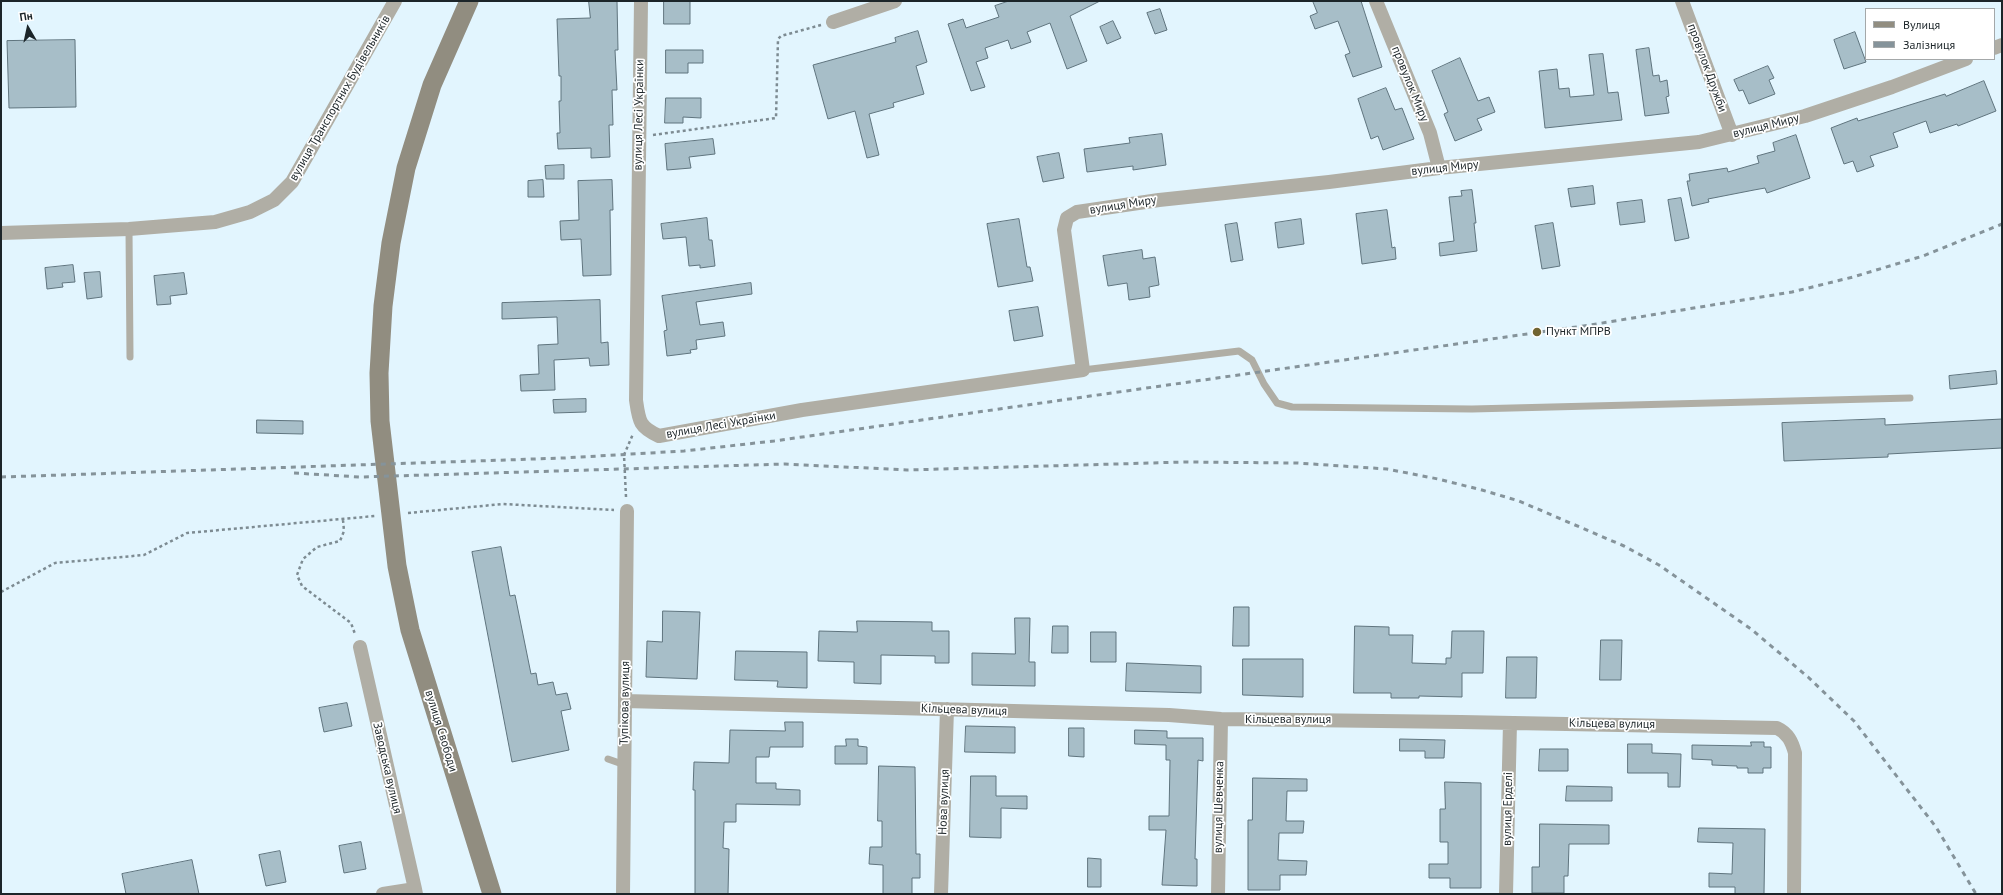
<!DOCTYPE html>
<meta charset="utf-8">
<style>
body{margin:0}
#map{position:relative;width:2003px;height:895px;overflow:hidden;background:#e2f5fe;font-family:"PT Sans",sans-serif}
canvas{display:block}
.frame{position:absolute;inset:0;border:2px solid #1c2529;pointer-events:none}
.legend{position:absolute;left:1865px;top:8px;width:130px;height:52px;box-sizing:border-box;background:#fff;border:1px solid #a4a8a9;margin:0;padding:5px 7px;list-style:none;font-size:12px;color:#1c2529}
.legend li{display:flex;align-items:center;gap:8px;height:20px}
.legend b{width:20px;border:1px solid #a4a8a9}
.north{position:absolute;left:8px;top:8px;width:40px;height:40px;-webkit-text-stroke:3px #fff;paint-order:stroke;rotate:351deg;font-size:11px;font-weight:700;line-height:16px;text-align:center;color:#1c2529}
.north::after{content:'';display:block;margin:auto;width:14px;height:18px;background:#1c2529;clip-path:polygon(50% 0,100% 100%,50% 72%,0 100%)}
</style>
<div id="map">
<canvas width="2003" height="895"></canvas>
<div class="frame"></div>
<ul class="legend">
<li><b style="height:5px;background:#918d80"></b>Вулиця</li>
<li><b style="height:5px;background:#85939a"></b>Залізниця</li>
</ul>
<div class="north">Пн</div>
</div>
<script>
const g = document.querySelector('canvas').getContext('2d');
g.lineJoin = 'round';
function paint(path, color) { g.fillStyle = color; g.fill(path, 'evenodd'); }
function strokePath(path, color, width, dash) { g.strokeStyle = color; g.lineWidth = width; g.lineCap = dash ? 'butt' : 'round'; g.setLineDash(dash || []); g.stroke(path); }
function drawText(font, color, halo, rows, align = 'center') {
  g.font = font + ' "PT Sans",sans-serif'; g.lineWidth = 3.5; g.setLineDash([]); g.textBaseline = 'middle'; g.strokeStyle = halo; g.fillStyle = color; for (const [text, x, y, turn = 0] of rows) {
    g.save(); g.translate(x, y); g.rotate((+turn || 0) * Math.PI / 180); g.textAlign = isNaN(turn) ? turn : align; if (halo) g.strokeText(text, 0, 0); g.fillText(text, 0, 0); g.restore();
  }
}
const building = new Path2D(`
 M 589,1 L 617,1 L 618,50 L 615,50 L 617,90 L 612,90 L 613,125 L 609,125 L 610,157 L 591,158 L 591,148 L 558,149 L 557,133 L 560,133 L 559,101 L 561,101 L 561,76 L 559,76 L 557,19 L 590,18 Z
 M 664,1 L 690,1 L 690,24 L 664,24 Z
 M 1009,1 L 1100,1 L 1070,16 L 1087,61 L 1067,69 L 1050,23 L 1027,32 L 1031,42 L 1011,49 L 1008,40 L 985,48 L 988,58 L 976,62 L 985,87 L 971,91 L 948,24 L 963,19 L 966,28 L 999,17 L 995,6 Z
 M 1313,1 L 1361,1 L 1382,67 L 1353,77 L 1345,55 L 1350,53 L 1338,21 L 1315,29 L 1310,16 L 1317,13 Z
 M 1160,9 L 1167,30 L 1155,34 L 1147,13 Z
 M 1113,21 L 1121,38 L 1107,44 L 1100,27 Z
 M 918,31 L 927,62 L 916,66 L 924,94 L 893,103 L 894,107 L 869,114 L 879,155 L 867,158 L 855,111 L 828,119 L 813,65 L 896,42 L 895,38 Z
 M 1855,32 L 1866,62 L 1844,69 L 1834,40 Z
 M 75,40 L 76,107 L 9,108 L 7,41 Z
 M 1649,48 L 1653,76 L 1659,75 L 1660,82 L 1667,80 L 1669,96 L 1666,97 L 1669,113 L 1645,116 L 1636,50 Z
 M 666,50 L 703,50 L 703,63 L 688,63 L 688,73 L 666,73 Z
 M 1603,54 L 1608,93 L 1618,92 L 1622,120 L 1545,128 L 1539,71 L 1557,69 L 1559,89 L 1569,88 L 1570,97 L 1594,95 L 1589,55 Z
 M 1460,58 L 1478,101 L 1489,97 L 1495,112 L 1477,119 L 1482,130 L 1455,141 L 1444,114 L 1448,112 L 1432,71 Z
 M 1768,66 L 1774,78 L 1769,80 L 1775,94 L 1749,104 L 1743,90 L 1739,91 L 1734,80 Z
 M 1984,81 L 1996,111 L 1958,126 L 1957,124 L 1930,133 L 1926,121 L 1893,133 L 1898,147 L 1870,156 L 1874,166 L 1857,172 L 1853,161 L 1844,164 L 1831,128 L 1857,118 L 1858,121 L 1945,94 L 1946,96 Z
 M 1386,88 L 1395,110 L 1402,108 L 1414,139 L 1383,150 L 1378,136 L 1371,139 L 1358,99 Z
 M 666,98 L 701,98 L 701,118 L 683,117 L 683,123 L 665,123 Z
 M 1162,134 L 1166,165 L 1133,170 L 1133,166 L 1087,172 L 1084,149 L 1130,143 L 1129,138 Z
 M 1796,135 L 1810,178 L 1767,193 L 1765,188 L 1754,190 L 1708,199 L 1709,202 L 1692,206 L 1687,181 L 1690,181 L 1689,174 L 1727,168 L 1728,172 L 1759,163 L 1757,156 L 1775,151 L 1773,143 Z
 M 713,139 L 715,154 L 689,157 L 691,168 L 667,170 L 665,144 Z
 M 1059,153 L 1064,178 L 1043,182 L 1037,157 Z
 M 564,165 L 564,179 L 546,179 L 545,166 Z
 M 543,180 L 544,197 L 528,197 L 528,181 Z
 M 612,180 L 613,210 L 610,210 L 611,275 L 583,276 L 581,239 L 561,240 L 560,221 L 579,220 L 578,181 Z
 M 1593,186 L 1595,204 L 1571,207 L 1568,189 Z
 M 1472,190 L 1476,223 L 1474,223 L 1477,251 L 1440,256 L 1439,243 L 1454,241 L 1449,197 L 1462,196 L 1461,191 Z
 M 1681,198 L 1689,238 L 1675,241 L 1668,200 Z
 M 1642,200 L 1645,222 L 1620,225 L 1617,203 Z
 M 1387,210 L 1392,248 L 1395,247 L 1396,259 L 1362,264 L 1356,214 Z
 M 707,218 L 709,240 L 712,240 L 715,266 L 700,268 L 700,265 L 689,266 L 686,237 L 663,239 L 661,224 Z
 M 1019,219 L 1027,267 L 1030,267 L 1033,281 L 998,287 L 987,224 Z
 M 1301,219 L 1304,244 L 1278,248 L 1275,223 Z
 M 1237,223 L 1243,260 L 1231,262 L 1225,225 Z
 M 1553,223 L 1560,266 L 1542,269 L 1535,226 Z
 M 1142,250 L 1143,259 L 1155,257 L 1159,285 L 1149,287 L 1150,297 L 1129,300 L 1127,283 L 1108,286 L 1103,256 Z
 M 73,265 L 75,282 L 62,283 L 63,287 L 47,289 L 45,268 Z
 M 100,272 L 102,297 L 87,299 L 84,273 Z
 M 184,273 L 187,294 L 170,296 L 171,304 L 157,305 L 154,276 Z
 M 751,283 L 752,294 L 696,302 L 700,325 L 723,322 L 725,336 L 696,340 L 697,349 L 690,350 L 691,353 L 667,356 L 664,331 L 667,330 L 662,296 Z
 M 600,300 L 601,343 L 608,342 L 609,365 L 590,366 L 589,358 L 554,360 L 555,390 L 521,391 L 520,375 L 539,374 L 538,345 L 558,344 L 557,317 L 502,319 L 502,303 Z
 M 1038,307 L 1043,336 L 1014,341 L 1009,311 Z
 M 1996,371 L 1997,384 L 1950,389 L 1949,376 Z
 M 586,399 L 586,412 L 554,413 L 553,400 Z
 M 1885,419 L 1885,425 L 2002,419 L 2002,448 L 1888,454 L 1888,457 L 1784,461 L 1782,423 Z
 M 257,420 L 303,421 L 303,434 L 257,433 Z
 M 501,547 L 510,596 L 515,595 L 531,674 L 536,673 L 538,685 L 553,682 L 556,695 L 567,693 L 571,709 L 561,711 L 569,750 L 512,762 L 472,552 Z
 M 1234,607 L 1249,607 L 1249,646 L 1233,646 Z
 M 663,611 L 700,612 L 697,679 L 646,677 L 647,641 L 662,642 Z
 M 1015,618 L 1030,618 L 1029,662 L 1035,662 L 1035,686 L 972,685 L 972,653 L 1015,654 Z
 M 857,621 L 932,622 L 932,631 L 949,631 L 949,663 L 935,663 L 935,656 L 881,655 L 881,684 L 854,683 L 854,662 L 818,661 L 819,631 L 857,632 Z
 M 1053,626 L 1068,626 L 1068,653 L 1052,653 Z
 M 1355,626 L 1389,627 L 1389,635 L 1413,635 L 1412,663 L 1446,664 L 1446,658 L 1451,658 L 1452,631 L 1484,631 L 1483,673 L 1462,673 L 1462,697 L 1419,696 L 1419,698 L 1391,698 L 1391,693 L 1354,693 Z
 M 1091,632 L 1116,632 L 1116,662 L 1091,662 Z
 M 1601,640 L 1622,640 L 1621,680 L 1600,680 Z
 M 736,651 L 807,652 L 807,688 L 777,687 L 778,681 L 735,680 Z
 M 1507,657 L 1537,657 L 1536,698 L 1506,698 Z
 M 1243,659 L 1303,659 L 1303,697 L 1243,695 Z
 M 1127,663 L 1201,666 L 1201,693 L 1126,691 Z
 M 347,703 L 352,726 L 324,732 L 319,708 Z
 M 785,722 L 803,722 L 803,747 L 770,747 L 769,757 L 756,757 L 756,783 L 776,783 L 776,789 L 800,790 L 800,805 L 736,804 L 736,822 L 724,822 L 723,848 L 729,849 L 728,894 L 695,894 L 695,790 L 693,790 L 694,762 L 729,763 L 730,730 L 785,731 Z
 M 966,726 L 1015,727 L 1015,753 L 965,752 Z
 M 1069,728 L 1084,728 L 1084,757 L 1069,756 Z
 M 1135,730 L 1167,731 L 1167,738 L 1203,738 L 1203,761 L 1198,760 L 1195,859 L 1197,859 L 1197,886 L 1162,885 L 1166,830 L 1149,830 L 1149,816 L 1169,816 L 1170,760 L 1166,760 L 1166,745 L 1135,744 Z
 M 846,739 L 858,739 L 858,746 L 867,747 L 867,764 L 835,764 L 835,746 L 846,746 Z
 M 1400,739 L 1445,740 L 1444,758 L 1425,758 L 1425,751 L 1400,751 Z
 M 1751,742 L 1764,742 L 1764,747 L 1771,747 L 1771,768 L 1763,768 L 1763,773 L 1748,773 L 1748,768 L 1737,768 L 1737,766 L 1712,765 L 1712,760 L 1692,759 L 1692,745 L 1751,746 Z
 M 1628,744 L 1652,744 L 1652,753 L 1681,754 L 1680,787 L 1668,787 L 1668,773 L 1628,773 Z
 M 1540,749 L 1568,749 L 1568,771 L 1539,771 Z
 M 879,766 L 915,767 L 916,854 L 920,854 L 920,878 L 912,878 L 912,894 L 883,894 L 883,865 L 869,864 L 870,847 L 882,847 L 882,821 L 878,821 Z
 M 971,776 L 996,776 L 996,796 L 1027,796 L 1027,809 L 1001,808 L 1001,838 L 970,837 Z
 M 1253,778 L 1307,779 L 1307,791 L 1287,791 L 1286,821 L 1304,821 L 1303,833 L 1279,833 L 1278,860 L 1307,861 L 1306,875 L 1280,875 L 1280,890 L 1248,890 L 1248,820 L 1252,820 Z
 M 1445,782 L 1481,783 L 1481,888 L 1450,888 L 1450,878 L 1429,878 L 1429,864 L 1448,864 L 1448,842 L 1440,842 L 1440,809 L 1445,809 Z
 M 1567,786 L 1612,787 L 1612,801 L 1566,801 Z
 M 1540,824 L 1609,825 L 1609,844 L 1569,844 L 1568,876 L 1564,876 L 1564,893 L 1532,893 L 1532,867 L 1539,867 Z
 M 1699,828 L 1765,829 L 1764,894 L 1735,894 L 1735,887 L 1709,887 L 1709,873 L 1732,874 L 1733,843 L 1698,842 Z
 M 361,842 L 366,869 L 344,873 L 339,846 Z
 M 280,851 L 286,882 L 266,886 L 259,855 Z
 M 1088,858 L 1101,859 L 1101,887 L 1088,887 Z
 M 192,860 L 199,894 L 126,894 L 122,874 Z`);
paint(building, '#a7bec8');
strokePath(building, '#5f747e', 1);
strokePath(new Path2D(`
 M 653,135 L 776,118 L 778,39 L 781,36 L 821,25
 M 626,497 L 624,455 L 633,434
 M 408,513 L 503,504 L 614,510
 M 343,520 L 344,531 L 340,541 L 317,547 L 303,559 L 297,575 L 302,586 L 351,623 L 355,634
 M 1,592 L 55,563 L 144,555 L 187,533 L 375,516`), '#7d8b92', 2.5, [3, 3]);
strokePath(new Path2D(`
 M 129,229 L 130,357
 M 1083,370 L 1239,351 L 1252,360 L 1264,384 L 1277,403 L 1292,407 L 1472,409 L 1910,398
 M 608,759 L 625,765`), '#b0aea5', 7);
strokePath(new Path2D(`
 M 641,1 L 636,400 C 639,421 639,427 659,436 L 802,410 L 1083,370 L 1064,230 L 1067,218 L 1077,212 L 1159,200 L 1329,182 L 1439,168 L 1699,142 L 1805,116 L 1892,87 L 1966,59
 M 1376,1 L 1430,133 L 1439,168
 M 1682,1 L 1732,135
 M 833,22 L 895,1
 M 1994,48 L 2002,45
 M 1,233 L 129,229 L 215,222 L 250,212 L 274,200 L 292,182 L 395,1
 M 360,647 L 415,889
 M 625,701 L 1169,715 L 1221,719 L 1461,722 L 1777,728 C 1788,733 1792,742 1795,753 L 1794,894
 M 383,894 L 415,889 L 416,894
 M 623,894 L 627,511
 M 941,894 L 947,709
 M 1218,894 L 1221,719
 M 1506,894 L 1510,723`), '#b0aea5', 14);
strokePath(new Path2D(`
 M 469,1 L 432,85 L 406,168 L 391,243 L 383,306 L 379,373 L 380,421 L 397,566 L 410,630 L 492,894`), '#918d80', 19);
strokePath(new Path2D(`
 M 294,473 L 360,477 L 785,464 L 907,470 L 1185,462 L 1297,463 L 1387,469 L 1438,479 L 1482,490 L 1519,501 L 1624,546 L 1659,565 L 1751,629 L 1808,677 L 1854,721 L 1936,827 L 1976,894
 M 1,477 L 564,458 L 684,451 L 774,441 L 1590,325 L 1792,292 L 1853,277 L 1923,256 L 2002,224`), '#85939a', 3, [5, 5]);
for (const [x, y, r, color] of [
 [1537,332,5,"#716431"]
]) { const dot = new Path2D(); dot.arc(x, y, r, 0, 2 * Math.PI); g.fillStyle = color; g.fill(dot); strokePath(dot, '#fff', 1.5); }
drawText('12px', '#1c2529', '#fff', [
 ["провулок Дружби",1707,68,70],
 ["провулок Миру",1410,84,68],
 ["вулиця Транспортних Будівельників",340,98,-60],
 ["вулиця Лесі Українки",639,115,-89],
 ["вулиця Миру",1766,126,-14],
 ["вулиця Миру",1445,168,-6],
 ["вулиця Миру",1123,205,-9],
 ["вулиця Лесі Українки",721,425,-10],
 ["Тупікова вулиця",625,703,-89],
 ["Кільцева вулиця",964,710,2],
 ["Кільцева вулиця",1288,720],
 ["Кільцева вулиця",1612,724,1],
 ["вулиця Свободи",441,731,73],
 ["Заводська вулиця",387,768,77],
 ["Нова вулиця",944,802,-88],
 ["вулиця Шевченка",1219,807,-89],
 ["вулиця Ерделі",1508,809,-89]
]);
drawText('12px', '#1c2529', '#fff', [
 ["Пункт МПРВ",1546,332]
], 'left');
</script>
